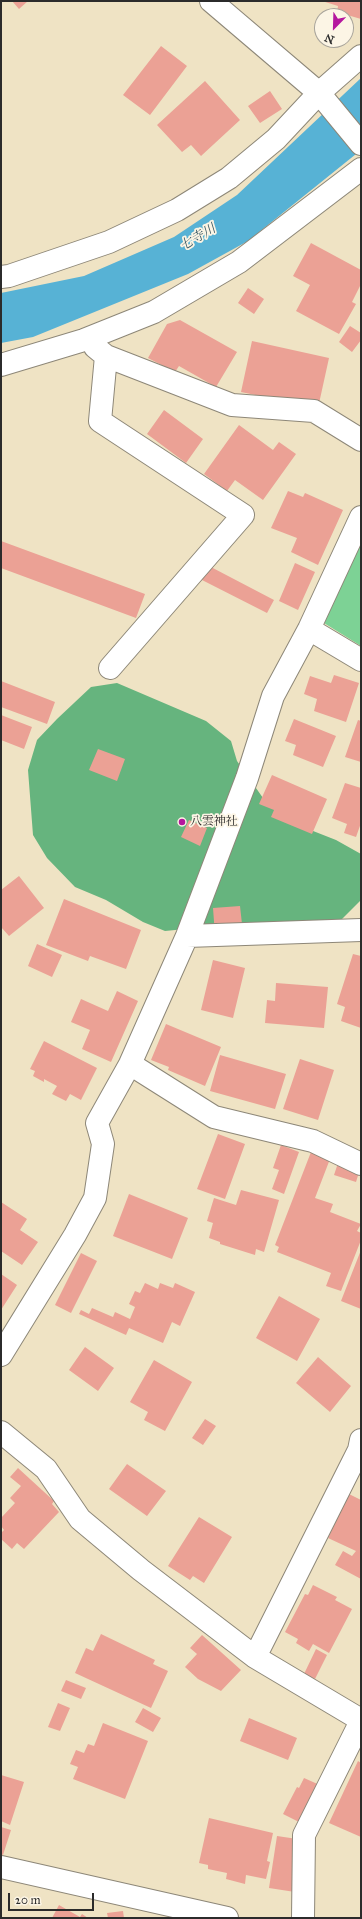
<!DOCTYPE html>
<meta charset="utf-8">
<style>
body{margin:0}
#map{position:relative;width:362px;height:1919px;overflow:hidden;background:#efe3c4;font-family:"IM FELL Great Primer",serif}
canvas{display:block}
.frame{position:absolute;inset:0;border:2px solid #2b2b2b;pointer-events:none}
.north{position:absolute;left:314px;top:8px;width:40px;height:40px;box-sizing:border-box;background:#fcf5e5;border:1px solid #a8a49b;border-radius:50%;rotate:203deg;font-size:11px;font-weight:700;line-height:16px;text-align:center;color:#2b2b2b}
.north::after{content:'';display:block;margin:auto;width:14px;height:18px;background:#b5179e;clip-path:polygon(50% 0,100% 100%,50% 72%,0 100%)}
.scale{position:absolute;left:8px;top:1893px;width:86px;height:18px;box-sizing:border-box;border:2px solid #2b2b2b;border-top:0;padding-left:5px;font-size:12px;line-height:14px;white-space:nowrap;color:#2b2b2b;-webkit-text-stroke:3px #fcf5e5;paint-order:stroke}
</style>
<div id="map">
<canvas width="362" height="1919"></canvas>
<div class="frame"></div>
<div class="north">N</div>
<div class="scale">20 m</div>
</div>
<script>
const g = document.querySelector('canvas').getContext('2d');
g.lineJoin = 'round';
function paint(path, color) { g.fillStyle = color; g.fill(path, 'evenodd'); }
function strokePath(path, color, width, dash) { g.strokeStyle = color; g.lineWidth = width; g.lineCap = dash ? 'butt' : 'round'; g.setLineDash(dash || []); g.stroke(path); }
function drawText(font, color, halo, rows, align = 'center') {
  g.font = font + ' "IM FELL Great Primer","Noto Serif JP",serif'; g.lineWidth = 3.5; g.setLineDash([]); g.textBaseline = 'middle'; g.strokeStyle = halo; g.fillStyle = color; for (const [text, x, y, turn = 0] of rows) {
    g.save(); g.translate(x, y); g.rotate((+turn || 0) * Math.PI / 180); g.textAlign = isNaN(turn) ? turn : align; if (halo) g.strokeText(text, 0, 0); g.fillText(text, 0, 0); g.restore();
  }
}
paint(new Path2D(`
 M 361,542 L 361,646 L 324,623 Z`), '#7dd295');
paint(new Path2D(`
 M 117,683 L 206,721 L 231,741 L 237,761 L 263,798 L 308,829 L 336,840 L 361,854 L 361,900 L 342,919 L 306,922 L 216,926 L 165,931 L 143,922 L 106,900 L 75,887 L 47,858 L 33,835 L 28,770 L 37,740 L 57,719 L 91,687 Z`), '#66b47e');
paint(new Path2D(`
 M 361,78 L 361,150 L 248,241 L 188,274 L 33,337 L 1,343 L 1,293 L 84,276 L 174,237 L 237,195 Z`), '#57b2d5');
paint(new Path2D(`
 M 12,1 L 28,1 L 19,9 Z
 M 322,1 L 361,1 L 361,19 L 337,12 L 338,6 Z
 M 161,46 L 187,66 L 150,115 L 123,95 Z
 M 205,81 L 240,120 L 201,156 L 191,145 L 182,152 L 157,125 Z
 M 270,91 L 282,109 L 260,123 L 248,106 Z
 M 311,243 L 361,270 L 361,284 L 352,302 L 356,304 L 339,334 L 296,311 L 310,285 L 293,276 Z
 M 248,288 L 264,299 L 254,314 L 238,303 Z
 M 180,320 L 237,352 L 216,387 L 179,366 L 175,372 L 148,358 L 167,324 Z
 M 350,326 L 361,333 L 361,340 L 352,352 L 339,342 Z
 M 252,341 L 329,358 L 318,408 L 241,392 Z
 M 164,410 L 203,439 L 186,463 L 147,434 Z
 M 239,425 L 273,450 L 279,442 L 296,454 L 263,500 L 235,480 L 227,491 L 204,474 Z
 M 288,491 L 303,497 L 305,493 L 343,510 L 318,565 L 291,552 L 297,538 L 271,528 Z
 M 1,541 L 145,594 L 136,618 L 1,568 Z
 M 295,563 L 315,572 L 298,610 L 279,601 Z
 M 209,566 L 274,600 L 267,613 L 202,580 Z
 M 334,675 L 359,683 L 346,722 L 314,711 L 317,699 L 304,694 L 310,676 L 331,683 Z
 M 1,681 L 55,702 L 47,724 L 1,707 Z
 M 1,715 L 32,727 L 24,749 L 1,740 Z
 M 294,719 L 336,736 L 323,767 L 293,755 L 296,745 L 285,741 Z
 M 358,720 L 361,721 L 361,762 L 345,757 Z
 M 98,749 L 125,759 L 117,781 L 89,770 Z
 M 272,775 L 327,799 L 312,834 L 271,817 L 274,810 L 259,804 Z
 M 345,783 L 361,788 L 361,823 L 356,837 L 344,833 L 347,824 L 332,818 Z
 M 189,820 L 207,828 L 200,846 L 181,837 Z
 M 19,876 L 44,908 L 9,936 L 1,927 L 1,890 Z
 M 64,899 L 141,930 L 126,969 L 90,956 L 88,961 L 46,945 Z
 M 240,906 L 243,933 L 215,935 L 213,908 Z
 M 37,944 L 62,955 L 52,977 L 28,966 Z
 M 353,954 L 361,956 L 361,1028 L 341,1021 L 345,1007 L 337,1004 Z
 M 213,960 L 245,968 L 233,1018 L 201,1010 Z
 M 276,983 L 328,987 L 324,1028 L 265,1023 L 267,1000 L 275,1001 Z
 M 117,991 L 138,1001 L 111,1062 L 82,1049 L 90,1030 L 71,1022 L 81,999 L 108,1011 Z
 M 166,1024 L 221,1047 L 205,1086 L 168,1070 L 169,1067 L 151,1060 Z
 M 44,1041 L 97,1068 L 81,1100 L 70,1094 L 66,1101 L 52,1094 L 57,1086 L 44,1079 L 44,1082 L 33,1076 L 35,1071 L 30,1069 Z
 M 220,1055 L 286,1074 L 275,1109 L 210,1091 Z
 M 300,1059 L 334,1070 L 318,1120 L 283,1109 Z
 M 218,1134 L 245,1144 L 225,1199 L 197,1189 Z
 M 281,1145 L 299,1152 L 284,1194 L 272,1189 L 279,1170 L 273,1168 Z
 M 311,1152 L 330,1159 L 315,1198 L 333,1204 L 330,1212 L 361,1224 L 357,1231 L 361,1233 L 361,1240 L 341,1291 L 326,1286 L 331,1273 L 277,1252 L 279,1247 L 275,1245 Z
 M 338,1163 L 360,1169 L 356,1182 L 334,1175 Z
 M 241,1190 L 279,1200 L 264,1252 L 256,1249 L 255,1255 L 220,1244 L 220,1242 L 209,1238 L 213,1223 L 207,1221 L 214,1198 L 236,1205 Z
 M 129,1194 L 188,1218 L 172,1259 L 113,1236 Z
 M 1,1202 L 27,1219 L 20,1230 L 38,1242 L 22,1265 L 1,1251 Z
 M 361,1250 L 361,1309 L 341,1301 Z
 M 81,1253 L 97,1261 L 71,1313 L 55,1305 Z
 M 1,1274 L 17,1285 L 1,1310 Z
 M 145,1283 L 158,1289 L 160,1283 L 173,1288 L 175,1283 L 195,1292 L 180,1326 L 172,1322 L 163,1343 L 129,1328 L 126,1335 L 79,1314 L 81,1310 L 89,1314 L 92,1308 L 113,1317 L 115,1312 L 130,1319 L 135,1307 L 129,1304 L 135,1291 L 140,1293 Z
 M 279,1296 L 320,1319 L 297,1361 L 256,1338 Z
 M 85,1347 L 114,1368 L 98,1391 L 69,1370 Z
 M 318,1357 L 351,1386 L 330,1412 L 296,1383 Z
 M 154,1360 L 192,1382 L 165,1431 L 144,1420 L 148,1412 L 130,1402 Z
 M 205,1419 L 216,1426 L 203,1445 L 192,1438 Z
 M 127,1464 L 166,1491 L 147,1516 L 109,1489 Z
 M 18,1468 L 54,1501 L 52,1504 L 59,1512 L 24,1549 L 17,1543 L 12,1549 L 1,1539 L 1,1533 L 4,1530 L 1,1526 L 1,1518 L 15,1503 L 10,1498 L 21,1486 L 10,1477 Z
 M 349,1494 L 361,1500 L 361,1579 L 335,1565 L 343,1551 L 352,1556 L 356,1551 L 328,1538 Z
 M 199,1517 L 232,1537 L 204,1583 L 193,1576 L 190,1580 L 168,1566 Z
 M 313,1585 L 337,1597 L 335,1600 L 352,1609 L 329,1653 L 313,1644 L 309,1651 L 296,1643 L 298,1639 L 285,1632 L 305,1594 L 308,1595 Z
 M 101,1634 L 155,1660 L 153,1664 L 168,1671 L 151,1708 L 75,1673 L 86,1648 L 93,1651 Z
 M 202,1635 L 241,1670 L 221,1691 L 198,1679 L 185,1667 L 197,1654 L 190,1648 Z
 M 316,1649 L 327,1655 L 315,1679 L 304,1674 Z
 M 66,1680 L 86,1688 L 81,1699 L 61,1691 Z
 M 58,1703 L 70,1708 L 60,1731 L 48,1727 Z
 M 143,1708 L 161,1718 L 153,1732 L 135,1722 Z
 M 249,1718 L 297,1738 L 288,1760 L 240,1741 Z
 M 103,1723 L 148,1741 L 125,1799 L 73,1779 L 78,1767 L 70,1764 L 76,1750 L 84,1753 L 88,1744 L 94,1746 Z
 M 358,1761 L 361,1763 L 361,1837 L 329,1823 Z
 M 1,1775 L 24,1782 L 10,1825 L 1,1821 Z
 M 304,1778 L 322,1786 L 303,1824 L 283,1814 L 297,1787 L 299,1788 Z
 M 209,1818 L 273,1833 L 267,1861 L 270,1862 L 266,1879 L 246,1875 L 245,1884 L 226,1879 L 227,1873 L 208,1869 L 208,1865 L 199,1863 Z
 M 1,1827 L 11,1830 L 3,1855 L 1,1854 Z
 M 277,1836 L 304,1840 L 295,1892 L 269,1888 Z
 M 59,1905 L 80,1917 L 82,1914 L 88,1918 L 52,1918 Z
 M 123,1911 L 124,1918 L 108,1918 L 107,1913 Z`), '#eba195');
const street = new Path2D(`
 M 211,1 L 319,93 L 361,144
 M 1,277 L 9,276 L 109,242 L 177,210 L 229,178 L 276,139 L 319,93 L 361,56
 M 95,347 L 106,356 L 232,405 L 314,411 L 361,440
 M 106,356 L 100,421 L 243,515 L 110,668
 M 1,365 L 84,340 L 154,312 L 239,262 L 361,169
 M 309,629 L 361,660
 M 187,936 L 361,930
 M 130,1064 L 214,1117 L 313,1141 L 361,1164
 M 1,1355 L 75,1235 L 95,1198 L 103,1144 L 97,1123 L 130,1064 L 187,936 L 247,778 L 273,696 L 309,629 L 361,517
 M 1,1432 L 46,1469 L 80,1519 L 141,1570 L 255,1657 L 361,1720
 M 255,1657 L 359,1450 L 361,1440
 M 1,1867 L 227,1918
 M 303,1918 L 304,1835 L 361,1721`);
strokePath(street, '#8d8778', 24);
strokePath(street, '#fff', 22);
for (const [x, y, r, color] of [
 [182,822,4,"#b5179e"]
]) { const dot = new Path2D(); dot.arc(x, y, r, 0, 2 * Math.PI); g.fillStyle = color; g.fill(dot); strokePath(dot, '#fcf5e5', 1.5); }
drawText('12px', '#2b2b2b', '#fcf5e5', [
 ["八雲神社",190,822]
], 'left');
drawText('italic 13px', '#3a5a66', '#fcf5e5', [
 ["七寺川",198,238,-31]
]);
</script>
